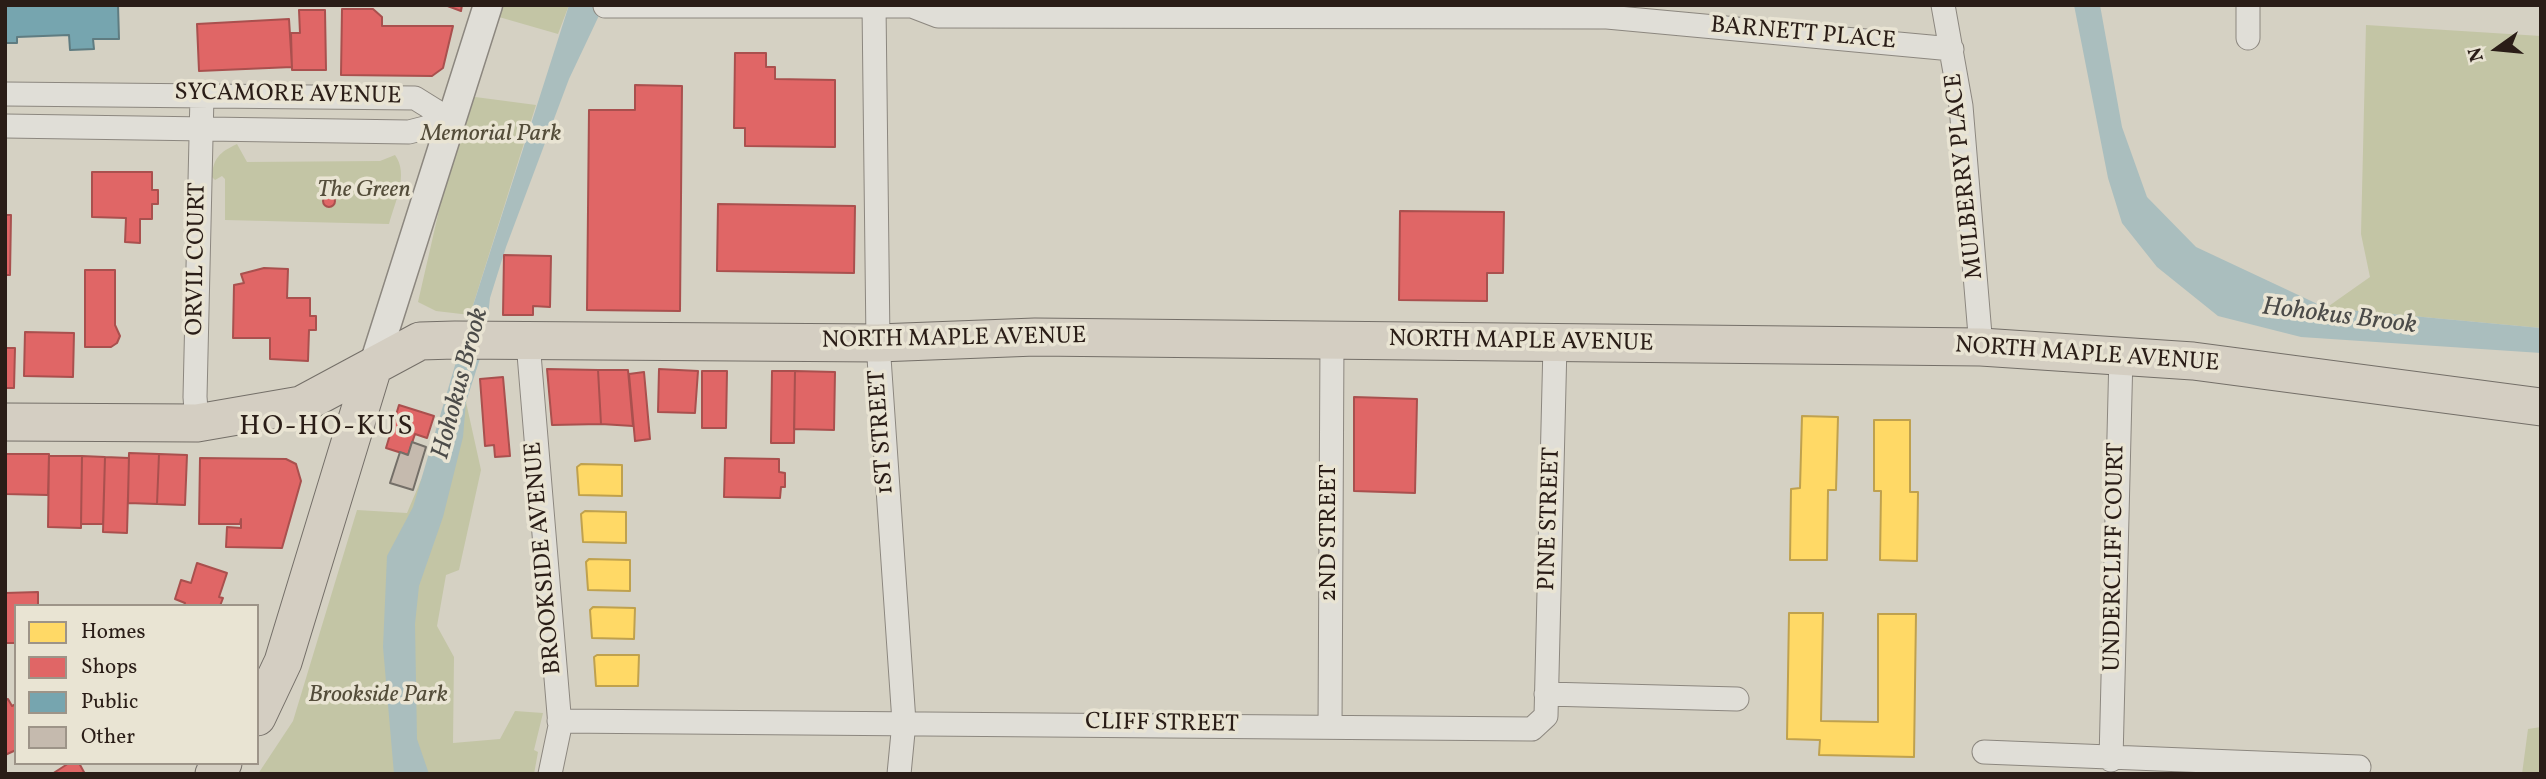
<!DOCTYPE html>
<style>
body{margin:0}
#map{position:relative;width:2546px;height:779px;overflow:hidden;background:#d5d1c3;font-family:Vollkorn,serif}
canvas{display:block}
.frame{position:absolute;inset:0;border:7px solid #2a1d17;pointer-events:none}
.legend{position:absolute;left:14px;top:604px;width:245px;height:161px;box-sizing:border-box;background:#e9e4d3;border:2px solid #9d9488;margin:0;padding:9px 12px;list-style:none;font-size:21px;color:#2a1d17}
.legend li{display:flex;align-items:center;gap:14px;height:35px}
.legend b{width:35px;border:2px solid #9d9488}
.north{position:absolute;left:2462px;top:14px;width:70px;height:70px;-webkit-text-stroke:5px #e9e4d3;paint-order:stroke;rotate:255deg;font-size:19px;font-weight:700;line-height:28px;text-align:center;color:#2a1d17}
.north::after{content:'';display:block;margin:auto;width:24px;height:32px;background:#2a1d17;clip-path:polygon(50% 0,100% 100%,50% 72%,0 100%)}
</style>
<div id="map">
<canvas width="2546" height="779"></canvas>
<div class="frame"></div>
<ul class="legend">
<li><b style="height:19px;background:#ffd966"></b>Homes</li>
<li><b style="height:19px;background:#e06666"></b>Shops</li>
<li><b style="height:19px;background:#76a5af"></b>Public</li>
<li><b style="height:19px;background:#c5baae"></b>Other</li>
</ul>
<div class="north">N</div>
</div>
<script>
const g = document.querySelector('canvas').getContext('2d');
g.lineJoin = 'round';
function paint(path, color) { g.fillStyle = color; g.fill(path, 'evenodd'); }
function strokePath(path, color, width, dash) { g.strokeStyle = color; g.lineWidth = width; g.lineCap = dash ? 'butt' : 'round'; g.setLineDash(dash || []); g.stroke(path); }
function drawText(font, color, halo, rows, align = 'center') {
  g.font = font + ' Vollkorn,serif'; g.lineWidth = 7; g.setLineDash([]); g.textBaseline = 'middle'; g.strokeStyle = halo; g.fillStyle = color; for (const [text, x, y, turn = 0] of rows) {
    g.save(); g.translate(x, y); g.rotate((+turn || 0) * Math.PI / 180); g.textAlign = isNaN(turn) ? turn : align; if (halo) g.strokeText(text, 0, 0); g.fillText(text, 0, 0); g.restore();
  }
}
paint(new Path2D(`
 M 488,5 L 569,5 L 558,34 L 485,13 Z
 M 2366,25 L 2541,36 L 2541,328 L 2326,308 L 2370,277 L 2361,234 Z
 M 460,95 L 536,105 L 470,315 L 436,311 L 418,302 L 459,123 Z
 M 237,144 L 247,162 L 380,161 L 395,155 C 409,174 395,202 389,224 L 225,220 L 225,179 L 222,176 L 215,180 L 212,177 C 213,158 220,152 237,144 Z
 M 468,395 L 466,402 L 481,470 L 459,570 L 446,575 L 437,626 L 454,657 L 453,743 L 500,739 L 515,711 L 543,713 L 534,750 L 538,752 L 534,774 L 258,774 L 293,721 L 357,510 L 407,513 L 421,480 L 439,457 Z
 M 2541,727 L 2541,774 L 2522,774 L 2528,729 Z`), '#c3c5a5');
paint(new Path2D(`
 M 569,5 L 604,5 L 569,79 L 506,247 L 490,298 L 485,343 L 466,402 L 463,437 L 443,517 L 419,586 L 415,624 L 417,739 L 429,774 L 394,774 L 383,647 L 387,556 L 413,507 L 470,315 Z
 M 2074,5 L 2100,5 L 2122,127 L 2147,197 L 2196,247 L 2326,308 L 2541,328 L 2541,353 L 2301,337 L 2218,316 L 2157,267 L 2122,223 L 2108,178 Z`), '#aabebe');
const homes = new Path2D(`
 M 1802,416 L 1838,417 L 1836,490 L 1828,490 L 1827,560 L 1790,560 L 1791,489 L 1800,488 Z
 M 1874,420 L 1910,420 L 1910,492 L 1918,492 L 1917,561 L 1880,560 L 1881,491 L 1874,491 Z
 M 581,464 L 622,465 L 622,496 L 579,495 L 577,467 Z
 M 585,511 L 626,512 L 626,543 L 583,542 L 581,514 Z
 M 589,559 L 630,560 L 630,591 L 588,590 L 586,562 Z
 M 593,607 L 635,608 L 634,639 L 592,638 L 590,610 Z
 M 1789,613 L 1823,613 L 1821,721 L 1878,722 L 1878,614 L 1916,614 L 1914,757 L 1819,755 L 1820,740 L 1787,739 Z
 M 597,655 L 639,655 L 638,686 L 596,686 L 594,657 Z`);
paint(homes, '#ffd966');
strokePath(homes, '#bfa14e', 2);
const shops = new Path2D(`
 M 445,5 L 462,5 L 461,11 Z
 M 342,9 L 373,9 L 382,17 L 382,26 L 453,26 L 443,68 L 432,76 L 341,75 Z
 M 299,10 L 325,10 L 326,70 L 292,70 L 291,33 L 300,33 Z
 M 289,19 L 292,67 L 199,71 L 197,24 Z
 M 735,53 L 766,53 L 766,67 L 775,67 L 775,79 L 835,80 L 835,147 L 745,146 L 745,128 L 734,128 Z
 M 635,85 L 682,86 L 680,311 L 587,310 L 589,110 L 635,110 Z
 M 92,172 L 152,172 L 152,190 L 158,190 L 158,204 L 152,204 L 152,219 L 140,219 L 140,243 L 125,242 L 126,218 L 92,217 Z
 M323 201a6 6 0 1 1 12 0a6 6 0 1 1-12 0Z
 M 718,204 L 855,206 L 854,273 L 717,271 Z
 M 1400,211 L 1504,212 L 1503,273 L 1487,273 L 1487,301 L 1399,300 Z
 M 5,215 L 11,215 L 10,275 L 5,275 Z
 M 504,255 L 551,256 L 550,307 L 533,306 L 533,315 L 503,315 Z
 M 264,268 L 288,269 L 287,298 L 310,298 L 310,316 L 316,316 L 316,330 L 309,330 L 308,361 L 270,359 L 270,338 L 233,338 L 234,285 L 244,283 L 241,274 Z
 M 85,270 L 115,270 L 115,325 L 120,336 L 117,343 L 111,347 L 85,347 Z
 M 25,332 L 74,333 L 73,377 L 24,376 Z
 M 5,348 L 15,348 L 14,388 L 5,388 Z
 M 547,369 L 598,370 L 601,424 L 552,425 Z
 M 659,369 L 698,371 L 695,413 L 658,412 Z
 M 598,370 L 628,370 L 633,426 L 601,424 Z
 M 702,371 L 727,371 L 726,428 L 702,428 Z
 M 772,371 L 795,371 L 794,443 L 771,443 Z
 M 795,371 L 835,372 L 834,430 L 794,429 Z
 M 644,372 L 650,439 L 635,441 L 629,374 Z
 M 503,377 L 510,456 L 495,457 L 494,445 L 485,446 L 480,379 Z
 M 1354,397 L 1417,399 L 1415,493 L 1354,491 Z
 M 399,405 L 434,416 L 427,438 L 415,434 L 408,455 L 386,448 Z
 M 129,453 L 159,454 L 157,504 L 128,503 Z
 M 5,454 L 49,454 L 48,495 L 5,494 Z
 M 159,454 L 187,455 L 185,505 L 157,504 Z
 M 49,456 L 82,456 L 81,528 L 48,527 Z
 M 82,456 L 105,457 L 103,524 L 81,524 Z
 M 105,457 L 129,458 L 127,533 L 103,532 Z
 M 200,458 L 286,459 L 296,464 L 301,481 L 282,548 L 226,547 L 227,527 L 241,528 L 241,519 L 240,524 L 199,524 Z
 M 725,458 L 779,459 L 779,472 L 785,473 L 785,487 L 781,487 L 780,498 L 724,497 Z
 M 197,563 L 227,573 L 219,597 L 223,598 L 220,606 L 184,606 L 185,603 L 175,599 L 181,580 L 191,583 Z
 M 38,592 L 38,606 L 16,606 L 16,643 L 5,643 L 5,593 Z
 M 8,699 L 12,706 L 16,704 L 16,750 L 5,755 L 5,700 Z
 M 69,763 L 79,763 L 85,774 L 52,774 Z`);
paint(shops, '#e06666');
strokePath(shops, '#a9504e', 2);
const public = new Path2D(`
 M 5,5 L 118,5 L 119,39 L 93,39 L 94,49 L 70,50 L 69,35 L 17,37 L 17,43 L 5,43 Z`);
paint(public, '#76a5af');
strokePath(public, '#5f7c81', 2);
const building = new Path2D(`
 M 412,442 L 426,447 L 413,490 L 390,483 L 400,452 L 408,455 Z`);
paint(building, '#c5baae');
strokePath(building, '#746f68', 2);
const minor = new Path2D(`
 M 874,5 L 878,343 L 904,722 L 899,774
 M 1943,5 L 1961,106 L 1981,347
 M 605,6 L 912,6 L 938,16 L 1607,17 L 1952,49
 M 2248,38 L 2248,5
 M 5,94 L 415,98 L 452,121
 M 5,126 L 409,132 L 452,121
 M 528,342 L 560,726 L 550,774
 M 197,423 L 195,397 L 202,95
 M 1546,694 L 1737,699
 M 559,721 L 1532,729 L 1546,716 L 1555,344
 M 1330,727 L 1332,340
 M 1984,752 L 2359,767
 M 2111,760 L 2121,354`);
const tertiary = new Path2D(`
 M 373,367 L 488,5`);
const primary = new Path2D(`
 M 5,422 L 197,423 L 301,405 L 420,341 L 455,340 L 878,343 L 1035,337 L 1981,347 L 2193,361 L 2541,407
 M 257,717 L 283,662 L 373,367
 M 214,774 L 223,763`);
strokePath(minor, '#8c877f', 25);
strokePath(tertiary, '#8c877f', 31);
strokePath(primary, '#746f68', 39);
strokePath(minor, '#e0ded7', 23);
strokePath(tertiary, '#e0ded7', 28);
strokePath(primary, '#d4cec2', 37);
drawText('24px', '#2a1d17', '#e9e4d3', [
 ["BARNETT PLACE",1803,35,5],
 ["SYCAMORE AVENUE",288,96,1],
 ["MULBERRY PLACE",1966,176,-96],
 ["ORVIL COURT",198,259,-89],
 ["NORTH MAPLE AVENUE",954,340,-1],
 ["NORTH MAPLE AVENUE",1521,343,1],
 ["NORTH MAPLE AVENUE",2087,356,4],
 ["1ST STREET",883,432,-94],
 ["PINE STREET",1551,519,-88],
 ["2ND STREET",1331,533,-90],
 ["UNDERCLIFF COURT",2116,557,-89],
 ["BROOKSIDE AVENUE",545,558,-95],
 ["CLIFF STREET",1162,725,1]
]);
drawText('italic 24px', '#544d3a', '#e9e4d3', [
 ["Memorial Park",491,136],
 ["The Green",364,192],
 ["Brookside Park",378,697]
]);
drawText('italic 26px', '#4b4b49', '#e9e4d3', [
 ["Hohokus Brook",2339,318,7],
 ["Hohokus Brook",462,384,-75]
]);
g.letterSpacing = '2px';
drawText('28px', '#2a1d17', '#e9e4d3', [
 ["HO-HO-KUS",327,429]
]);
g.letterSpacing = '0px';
</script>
